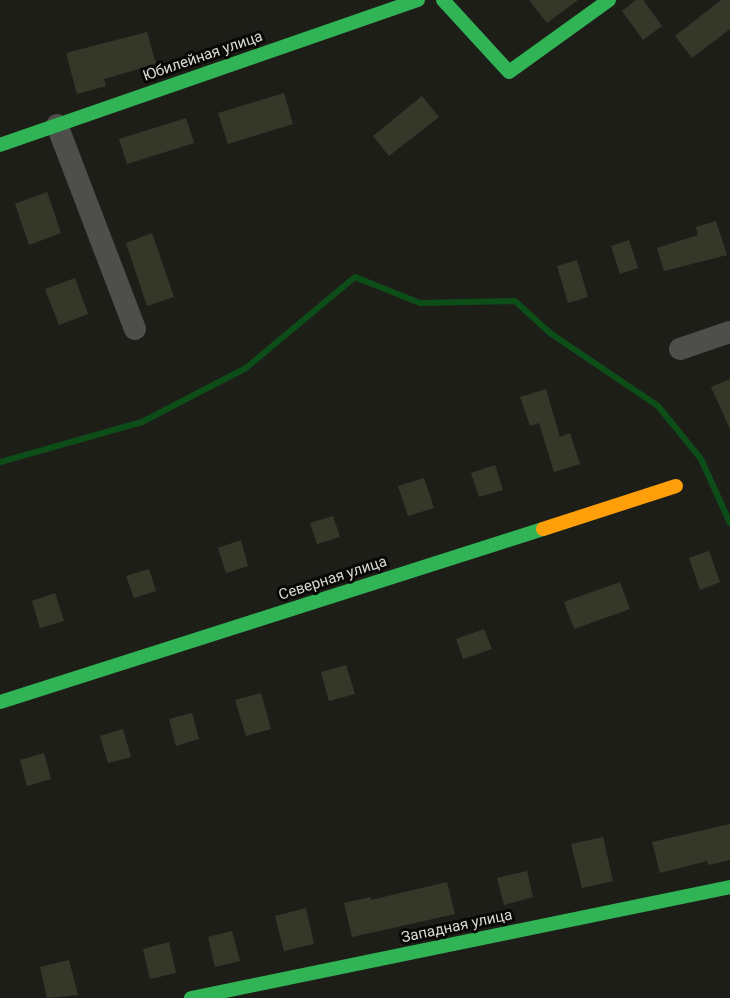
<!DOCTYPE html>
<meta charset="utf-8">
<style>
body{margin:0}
canvas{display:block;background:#1e1e19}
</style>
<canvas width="730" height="998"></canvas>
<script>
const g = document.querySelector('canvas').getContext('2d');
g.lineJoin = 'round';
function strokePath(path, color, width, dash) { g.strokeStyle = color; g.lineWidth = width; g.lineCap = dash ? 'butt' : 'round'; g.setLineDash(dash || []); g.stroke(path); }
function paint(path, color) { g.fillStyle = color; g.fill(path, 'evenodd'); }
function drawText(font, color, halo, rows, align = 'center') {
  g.font = font + ' Roboto,sans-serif'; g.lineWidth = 6; g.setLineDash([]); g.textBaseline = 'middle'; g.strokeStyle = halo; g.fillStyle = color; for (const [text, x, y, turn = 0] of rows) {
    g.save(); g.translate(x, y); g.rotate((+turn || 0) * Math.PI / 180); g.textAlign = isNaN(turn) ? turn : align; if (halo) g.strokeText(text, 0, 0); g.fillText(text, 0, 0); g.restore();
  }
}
strokePath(new Path2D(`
 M 0,462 L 142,422 L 246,368 L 355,277 L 420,303 L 515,301 L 550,333 L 658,406 L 701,459 L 730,523`), '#0c4d18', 6);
paint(new Path2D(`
 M 529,0 L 578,0 L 547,23 Z
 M 636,0 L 643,0 L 662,26 L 643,40 L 622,11 Z
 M 721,0 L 730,0 L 730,29 L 692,58 L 675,36 Z
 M 147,32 L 156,64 L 104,79 L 106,86 L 77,94 L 66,53 Z
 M 284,93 L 293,124 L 228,144 L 218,113 Z
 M 422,96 L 439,117 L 389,156 L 373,136 Z
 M 186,118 L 194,143 L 127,164 L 119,139 Z
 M 47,192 L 61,233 L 29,245 L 15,204 Z
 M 716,221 L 727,255 L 664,271 L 657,248 L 698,235 L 696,227 Z
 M 152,233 L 174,297 L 147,306 L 126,243 Z
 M 629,240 L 638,268 L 620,274 L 611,246 Z
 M 577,260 L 588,297 L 568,303 L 557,266 Z
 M 75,278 L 88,314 L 59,325 L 45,289 Z
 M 730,379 L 730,429 L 711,387 Z
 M 546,389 L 560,437 L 570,433 L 580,464 L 554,472 L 539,423 L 530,426 L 520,397 Z
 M 495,465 L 503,490 L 479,497 L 471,473 Z
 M 424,478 L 434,508 L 408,516 L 398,486 Z
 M 333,516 L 340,537 L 317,544 L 310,523 Z
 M 241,540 L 248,566 L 226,573 L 218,548 Z
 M 709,551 L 720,582 L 700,590 L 689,558 Z
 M 149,569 L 156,591 L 134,598 L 126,576 Z
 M 620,582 L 630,609 L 574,629 L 564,602 Z
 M 55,593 L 64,621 L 40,628 L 32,601 Z
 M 484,629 L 492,649 L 463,659 L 456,639 Z
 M 346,665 L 355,694 L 329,701 L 321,672 Z
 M 261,693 L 271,729 L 246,736 L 235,700 Z
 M 192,713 L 199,739 L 176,746 L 169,719 Z
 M 123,729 L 131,757 L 108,763 L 100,736 Z
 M 44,753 L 51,779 L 27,786 L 20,760 Z
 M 730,824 L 730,860 L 708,865 L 707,861 L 660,873 L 652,842 Z
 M 603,837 L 613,881 L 582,888 L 571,844 Z
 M 527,871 L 533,897 L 504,905 L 497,878 Z
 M 447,882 L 455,914 L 352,937 L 344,903 L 371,897 L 371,900 Z
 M 306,908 L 314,944 L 284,951 L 275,916 Z
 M 232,931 L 240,961 L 215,967 L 208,937 Z
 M 169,942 L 176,973 L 150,979 L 143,949 Z
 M 69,960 L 78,995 L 47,998 L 40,967 Z`), '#353829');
strokePath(new Path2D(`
 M 57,125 L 135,329
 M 680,349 L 730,332`), '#4e4e4a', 22);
strokePath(new Path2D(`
 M 443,0 L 509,72 L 609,0
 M 0,145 L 418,0
 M 0,702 L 543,529
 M 191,998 L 730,887`), '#30b455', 14);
strokePath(new Path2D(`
 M 543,529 L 676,486`), '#ff9f0a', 14);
drawText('15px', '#dbdad5', '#090806', [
 ["Юбилейная улица",203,57,-19],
 ["Северная улица",333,579,-18],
 ["Западная улица",457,927,-12]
]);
</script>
